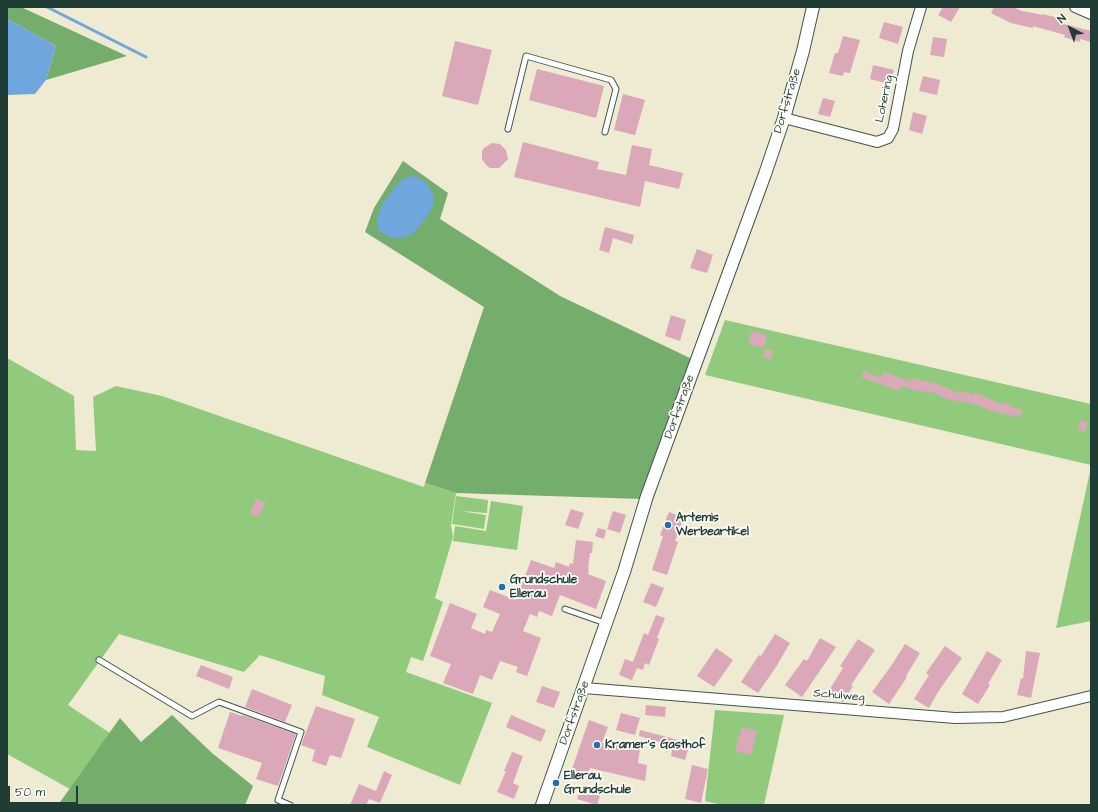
<!DOCTYPE html>
<meta charset="utf-8">
<style>
body{margin:0}
#map{position:relative;width:1098px;height:812px;overflow:hidden;background:#efead2;font-family:"Architects Daughter",sans-serif}
canvas{display:block}
.frame{position:absolute;inset:0;border:8px solid #1f3d34;pointer-events:none}
.north{position:absolute;left:1050px;top:8px;width:40px;height:40px;-webkit-text-stroke:3px #fdfcf7;paint-order:stroke;rotate:318deg;font-size:11px;font-weight:700;line-height:16px;text-align:center;color:#1f3d34}
.north::after{content:'';display:block;margin:auto;width:14px;height:18px;background:#1f3d34;clip-path:polygon(50% 0,100% 100%,50% 72%,0 100%)}
.scale{position:absolute;left:8px;top:786px;width:70px;height:18px;box-sizing:border-box;border:2px solid #1f3d34;border-top:0;padding-left:5px;font-size:12px;line-height:14px;white-space:nowrap;color:#1f3d34;-webkit-text-stroke:3px #fdfcf7;paint-order:stroke}
</style>
<div id="map">
<canvas width="1098" height="812"></canvas>
<div class="frame"></div>
<div class="north">N</div>
<div class="scale">50 m</div>
</div>
<script>
const g = document.querySelector('canvas').getContext('2d');
g.lineJoin = 'round';
function paint(path, color) { g.fillStyle = color; g.fill(path, 'evenodd'); }
function strokePath(path, color, width, dash) { g.strokeStyle = color; g.lineWidth = width; g.lineCap = dash ? 'butt' : 'round'; g.setLineDash(dash || []); g.stroke(path); }
function drawText(font, color, halo, rows, align = 'center') {
  g.font = font + ' "Architects Daughter",sans-serif'; g.lineWidth = 3.5; g.setLineDash([]); g.textBaseline = 'middle'; g.strokeStyle = halo; g.fillStyle = color; for (const [text, x, y, turn = 0] of rows) {
    g.save(); g.translate(x, y); g.rotate((+turn || 0) * Math.PI / 180); g.textAlign = isNaN(turn) ? turn : align; if (halo) g.strokeText(text, 0, 0); g.fillText(text, 0, 0); g.restore();
  }
}
paint(new Path2D(`
 M 725,320 L 1091,404 L 1091,465 L 705,375 Z
 M 7,358 L 74,396 L 76,450 L 96,451 L 93,397 L 116,386 L 162,396 L 424,487 L 425,483 L 456,493 L 451,525 L 453,537 L 435,598 L 443,602 L 423,661 L 411,657 L 406,672 L 492,703 L 460,785 L 367,747 L 379,717 L 322,695 L 325,676 L 260,655 L 244,672 L 119,634 L 68,705 L 110,733 L 70,789 L 7,754 Z
 M 1091,467 L 1091,621 L 1056,628 Z
 M 456,496 L 488,500 L 487,513 L 460,511 L 486,515 L 484,529 L 452,524 Z
 M 491,501 L 523,506 L 517,550 L 453,541 L 455,526 L 486,531 Z
 M 715,710 L 784,715 L 764,805 L 722,805 L 705,801 Z`), '#92ca7d');
paint(new Path2D(`
 M 8,7 L 21,7 L 127,56 L 46,80 L 56,46 L 7,19 Z
 M 403,161 L 448,193 L 440,219 L 560,296 L 692,359 L 642,499 L 456,493 L 425,483 L 484,307 L 365,232 L 374,208 Z
 M 172,715 L 212,753 L 253,786 L 245,805 L 58,805 L 120,718 L 141,742 Z`), '#75ae6c');
paint(new Path2D(`
 M 7,19 L 56,46 L 46,80 L 35,94 L 7,95 Z
 M 415,176 L 427,183 L 433,195 L 433,206 L 425,219 L 415,232 L 405,237 L 390,238 L 378,230 L 377,217 L 383,203 L 400,181 L 407,177 Z`), '#6ea6dd');
strokePath(new Path2D(`
 M 47,7 L 146,57`), '#6ea6dd', 3);
paint(new Path2D(`
 M 943,7 L 960,7 L 951,22 L 938,15 Z
 M 994,7 L 1013,7 L 1022,11 L 1043,15 L 1043,14 L 1062,19 L 1060,23 L 1091,31 L 1091,42 L 1080,39 L 1080,42 L 1064,37 L 1065,35 L 1033,26 L 1033,28 L 1011,23 L 991,13 Z
 M 884,22 L 903,27 L 898,44 L 879,38 Z
 M 843,36 L 860,40 L 850,73 L 844,72 L 843,76 L 829,73 L 835,53 L 838,53 Z
 M 933,37 L 947,39 L 944,57 L 930,55 Z
 M 455,41 L 492,50 L 478,105 L 442,96 Z
 M 873,65 L 894,70 L 890,84 L 870,79 Z
 M 537,69 L 604,86 L 596,118 L 529,100 Z
 M 923,76 L 940,80 L 937,95 L 919,91 Z
 M 623,94 L 645,100 L 635,135 L 614,130 Z
 M 823,98 L 835,101 L 830,117 L 818,114 Z
 M 913,112 L 927,116 L 922,134 L 909,130 Z
 M 523,142 L 599,162 L 597,169 L 626,175 L 632,145 L 652,149 L 649,165 L 683,173 L 679,189 L 645,181 L 640,207 L 514,177 Z
 M 492,143 L 500,144 L 506,150 L 508,159 L 499,168 L 490,168 L 487,166 L 482,159 L 482,151 L 484,148 Z
 M 605,227 L 634,235 L 632,244 L 613,238 L 609,253 L 599,250 Z
 M 697,249 L 713,255 L 707,273 L 690,268 Z
 M 671,315 L 686,320 L 680,341 L 665,336 Z
 M 752,331 L 767,335 L 764,348 L 748,344 Z
 M 765,349 L 773,351 L 771,359 L 763,357 Z
 M 864,371 L 881,378 L 883,372 L 910,381 L 911,378 L 937,384 L 960,394 L 960,391 L 974,395 L 974,392 L 1003,405 L 1004,402 L 1011,405 L 1010,407 L 1022,410 L 1020,417 L 991,411 L 978,405 L 947,399 L 935,393 L 923,391 L 922,392 L 901,386 L 899,391 L 861,377 Z
 M 1080,420 L 1088,422 L 1085,432 L 1078,430 Z
 M 256,499 L 265,502 L 259,517 L 250,514 Z
 M 571,509 L 584,513 L 578,529 L 565,525 Z
 M 613,511 L 626,515 L 620,533 L 607,529 Z
 M 669,512 L 684,518 L 675,541 L 678,542 L 667,575 L 652,570 L 663,536 L 660,535 Z
 M 598,528 L 606,530 L 604,539 L 595,536 Z
 M 576,540 L 593,542 L 592,553 L 590,553 L 588,569 L 589,570 L 588,574 L 606,581 L 596,609 L 560,595 L 552,616 L 539,611 L 537,617 L 530,614 L 523,631 L 541,638 L 527,676 L 516,672 L 518,667 L 500,661 L 492,680 L 480,675 L 473,694 L 443,683 L 451,664 L 430,656 L 450,603 L 477,614 L 471,628 L 485,634 L 486,630 L 492,632 L 500,614 L 483,607 L 490,590 L 516,600 L 531,560 L 554,568 L 556,562 L 569,567 L 570,563 L 573,564 Z
 M 651,583 L 664,588 L 656,607 L 643,602 Z
 M 656,615 L 665,618 L 657,638 L 659,639 L 649,665 L 645,663 L 643,670 L 637,668 L 632,680 L 619,675 L 625,659 L 633,662 L 644,633 L 648,635 Z
 M 775,634 L 790,643 L 776,667 L 758,693 L 741,682 L 759,655 L 761,656 Z
 M 820,638 L 836,647 L 802,697 L 785,685 L 804,659 L 807,661 Z
 M 858,639 L 875,650 L 851,685 L 853,686 L 843,702 L 828,692 L 843,668 L 840,666 Z
 M 905,644 L 920,653 L 906,676 L 907,677 L 889,704 L 872,692 L 891,666 Z
 M 945,646 L 962,658 L 938,692 L 929,708 L 914,699 L 929,675 L 926,673 Z
 M 716,648 L 733,660 L 714,687 L 697,676 Z
 M 987,651 L 1002,660 L 988,684 L 990,685 L 978,704 L 962,694 Z
 M 1026,651 L 1040,653 L 1031,698 L 1017,695 L 1021,678 L 1023,679 Z
 M 201,665 L 233,677 L 229,689 L 196,676 Z
 M 542,686 L 560,692 L 554,708 L 536,702 Z
 M 252,689 L 292,705 L 285,722 L 245,707 Z
 M 646,705 L 666,707 L 665,717 L 645,715 Z
 M 316,706 L 355,719 L 341,758 L 330,755 L 326,766 L 312,761 L 315,750 L 301,745 Z
 M 230,712 L 242,716 L 243,715 L 296,734 L 278,786 L 256,779 L 262,763 L 218,748 Z
 M 621,713 L 640,718 L 635,735 L 616,730 Z
 M 511,715 L 546,730 L 541,742 L 506,727 Z
 M 589,720 L 608,727 L 602,743 L 640,749 L 638,763 L 647,765 L 645,781 L 590,768 L 587,777 L 571,772 Z
 M 742,727 L 757,731 L 751,755 L 735,751 Z
 M 640,730 L 690,743 L 685,760 L 671,756 L 673,746 L 639,736 Z
 M 512,752 L 523,756 L 513,783 L 519,786 L 514,799 L 497,792 L 506,771 L 504,771 Z
 M 692,765 L 708,769 L 701,803 L 685,799 Z
 M 384,771 L 392,775 L 380,803 L 369,799 L 366,805 L 350,805 L 359,784 L 376,791 Z
 M 580,789 L 600,795 L 597,805 L 577,799 Z`), '#daa8b9');
const service = new Path2D(`
 M 508,129 L 526,56 L 611,80 L 616,89 L 605,132
 M 565,609 L 605,623
 M 99,660 L 192,716 L 219,702 L 301,732 L 278,800 L 290,805`);
const minor = new Path2D(`
 M 1075,7 L 1091,14
 M 784,118 L 877,142 L 888,138 L 893,129 L 908,51 L 921,7
 M 584,688 L 955,718 L 1003,717 L 1091,696`);
const tertiary = new Path2D(`
 M 542,805 L 624,572 L 647,496 L 765,174 L 784,118 L 803,51 L 813,7`);
strokePath(service, '#3e574c', 7);
strokePath(minor, '#3e574c', 12);
strokePath(tertiary, '#3e574c', 14);
strokePath(service, '#fff', 5);
strokePath(minor, '#fff', 10);
strokePath(tertiary, '#fff', 12);
for (const [x, y, r, color] of [
 [668,525,4,"#1f6fb2"],
 [502,587,4,"#1f6fb2"],
 [597,745,4,"#1f6fb2"],
 [556,783,4,"#1f6fb2"]
]) { const dot = new Path2D(); dot.arc(x, y, r, 0, 2 * Math.PI); g.fillStyle = color; g.fill(dot); strokePath(dot, '#fdfcf7', 1.5); }
drawText('12px', '#1f3d34', '#fdfcf7', [
 ["Lohering",885,99,-78],
 ["Dorfstraße",788,101,-73],
 ["Dorfstraße",680,407,-70],
 ["Schulweg",839,696,5],
 ["Dorfstraße",575,713,-70]
]);
drawText('bold 12px', '#1f3d34', '#fdfcf7', [
 ["Artemis",676,518],
 ["Werbeartikel",676,532],
 ["Grundschule",510,580],
 ["Ellerau",510,594],
 ["Kramer's Gasthof",605,745],
 ["Ellerau,",564,776],
 ["Grundschule",564,790]
], 'left');
</script>
